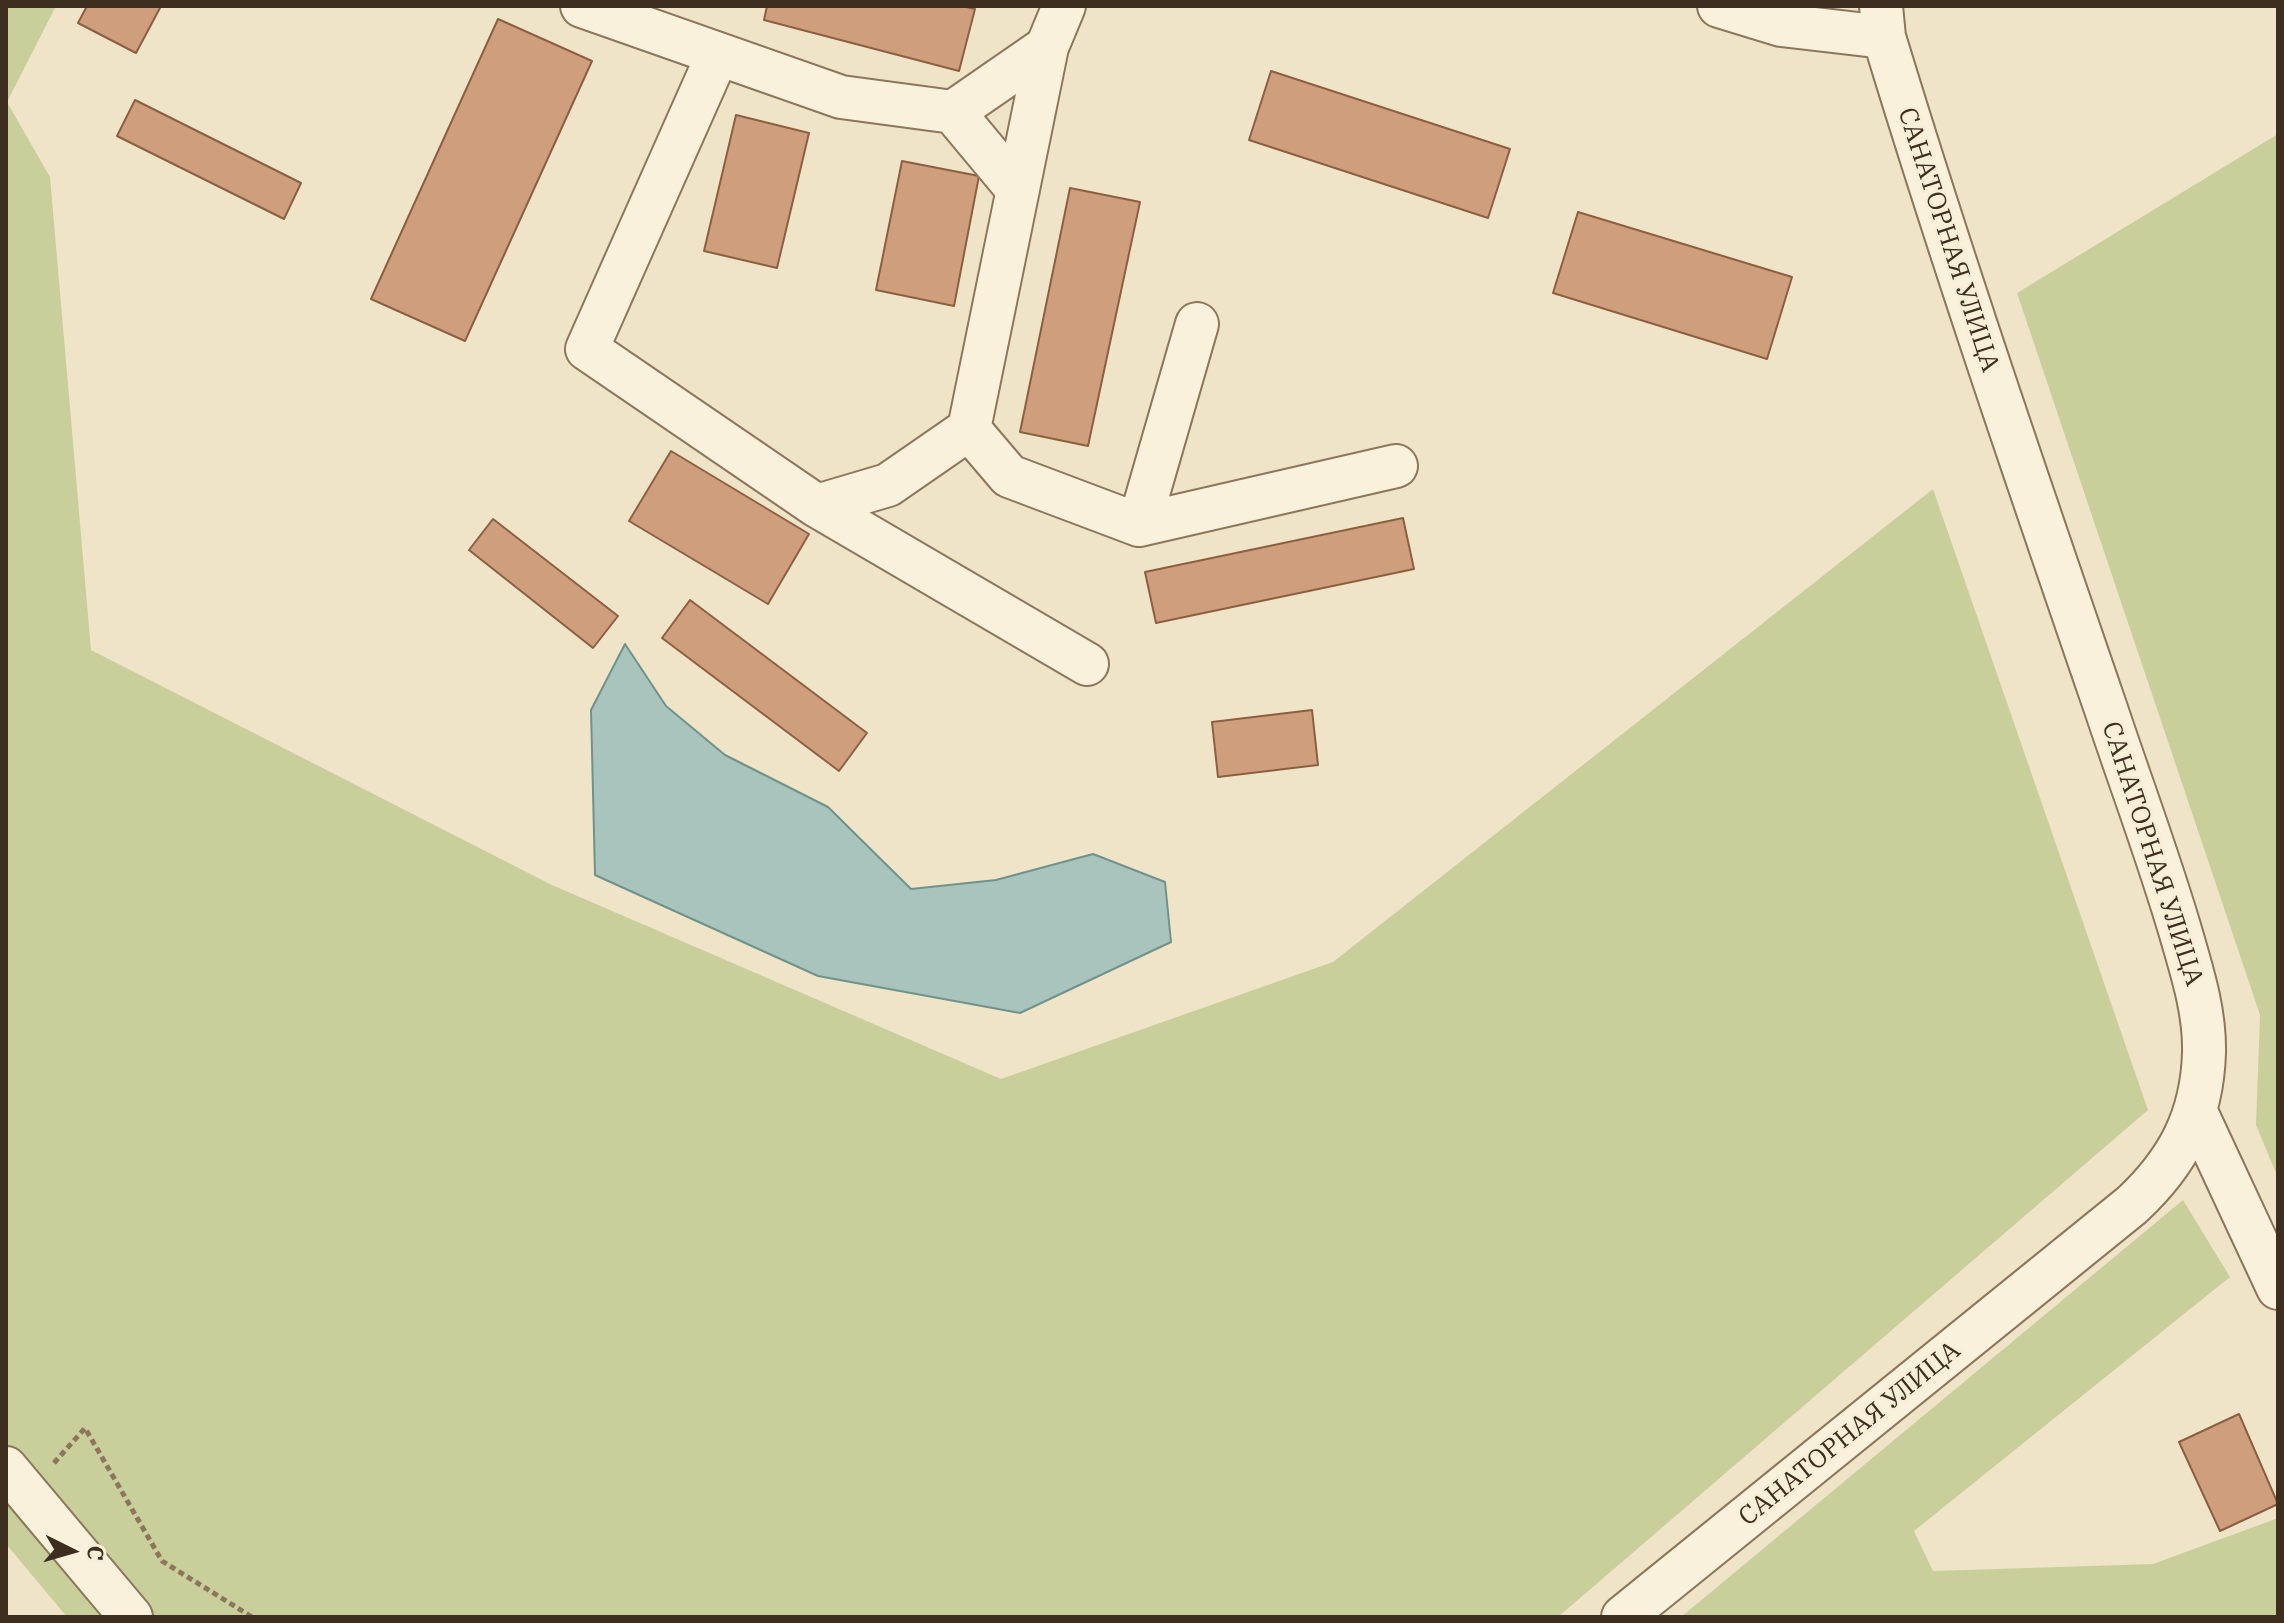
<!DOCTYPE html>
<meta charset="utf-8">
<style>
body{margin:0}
#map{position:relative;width:2284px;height:1623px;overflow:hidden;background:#f0e4c8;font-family:"IBM Plex Serif",serif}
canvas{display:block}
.frame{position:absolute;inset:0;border:8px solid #3d2e20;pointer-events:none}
.north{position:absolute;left:32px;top:1511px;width:80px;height:80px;-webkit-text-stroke:6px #f7eed8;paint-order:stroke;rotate:95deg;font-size:22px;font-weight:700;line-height:32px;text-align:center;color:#3d2e20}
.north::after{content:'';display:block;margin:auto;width:28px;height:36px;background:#3d2e20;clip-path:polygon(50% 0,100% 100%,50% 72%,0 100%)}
</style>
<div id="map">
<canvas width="2284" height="1623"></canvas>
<div class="frame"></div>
<div class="north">С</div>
</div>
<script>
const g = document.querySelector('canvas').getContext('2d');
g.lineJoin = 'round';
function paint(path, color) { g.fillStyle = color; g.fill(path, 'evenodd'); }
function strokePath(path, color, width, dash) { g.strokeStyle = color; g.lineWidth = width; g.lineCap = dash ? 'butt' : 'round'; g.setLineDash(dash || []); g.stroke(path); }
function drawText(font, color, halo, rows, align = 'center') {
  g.font = font + ' "IBM Plex Serif",serif'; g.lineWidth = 6; g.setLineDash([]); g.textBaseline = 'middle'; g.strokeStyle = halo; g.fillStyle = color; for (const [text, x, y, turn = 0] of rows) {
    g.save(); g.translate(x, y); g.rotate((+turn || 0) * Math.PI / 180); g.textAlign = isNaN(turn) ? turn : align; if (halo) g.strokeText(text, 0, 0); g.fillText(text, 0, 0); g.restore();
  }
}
paint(new Path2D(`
 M 6,6 L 56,6 L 7,102 L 50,177 L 91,650 L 552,885 L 1001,1079 L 1333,962 L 1933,489 L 2148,1110 L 1558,1617 L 67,1617 L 6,1544 Z
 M 2278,134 L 2278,1178 L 2256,1125 L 2260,1015 L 2017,293 Z
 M 2183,1200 L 2230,1277 L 1914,1531 L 1933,1571 L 2153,1564 L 2278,1518 L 2278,1617 L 1681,1617 Z`), '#c9cf9b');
const water = new Path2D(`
 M 625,644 L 666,706 L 725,755 L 828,807 L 911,889 L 996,880 L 1093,854 L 1165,882 L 1171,942 L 1020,1013 L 818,976 L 595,875 L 591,710 Z`);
paint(water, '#a9c4bc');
strokePath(water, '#6f938a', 2);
const building = new Path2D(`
 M 87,6 L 161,6 L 136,53 L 78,23 Z
 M 767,6 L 962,6 L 975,9 L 959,71 L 764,20 Z
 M 498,19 L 592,61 L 465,341 L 371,299 Z
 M 1271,71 L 1510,149 L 1488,218 L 1249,140 Z
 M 135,100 L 301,183 L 284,219 L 117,136 Z
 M 736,115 L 809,133 L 777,268 L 704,251 Z
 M 902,161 L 979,176 L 954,306 L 876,290 Z
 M 1070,188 L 1140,202 L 1088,446 L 1020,432 Z
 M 1578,212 L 1792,277 L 1767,359 L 1553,293 Z
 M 671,451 L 809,534 L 768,604 L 629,521 Z
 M 1403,518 L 1414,569 L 1156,623 L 1145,572 Z
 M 493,519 L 618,616 L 593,648 L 469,550 Z
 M 690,600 L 867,733 L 839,771 L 662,638 Z
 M 1312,710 L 1318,765 L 1218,777 L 1212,722 Z
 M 2239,1414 L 2278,1504 L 2220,1531 L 2179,1442 Z`);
paint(building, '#cf9f7d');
strokePath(building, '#8d5f41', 2);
const minor = new Path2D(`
 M 582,6 L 841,97 L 953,112 L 1047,47 L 1064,6
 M 1719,6 L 1781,25 L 1884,37
 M 1047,47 L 969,429 L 1009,476 L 1139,525 L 1197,324
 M 718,54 L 587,349 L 817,506 L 888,485 L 969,429
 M 953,112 L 1018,190
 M 817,506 L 1087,664
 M 1139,525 L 1396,466
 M 2196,1112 L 2278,1288
 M 6,1468 L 131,1617
 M 1623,1617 L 2132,1205 C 2178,1162 2202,1117 2204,1053 C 2205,1013 2193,975 2182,937 C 2160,861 2132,787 2107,712 C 2030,488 1953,264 1884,37 L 1881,6`);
strokePath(minor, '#8d765c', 46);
strokePath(new Path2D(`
 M 54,1463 L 85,1428 L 162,1561 L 252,1617`), '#8d765c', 5, [6, 4]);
strokePath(minor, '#faf1dc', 42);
drawText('26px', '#3d2e20', '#f7eed8', [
 ["САНАТОРНАЯ УЛИЦА",1948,240,72],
 ["САНАТОРНАЯ УЛИЦА",2152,854,72],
 ["САНАТОРНАЯ УЛИЦА",1850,1434,-39]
]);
</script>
